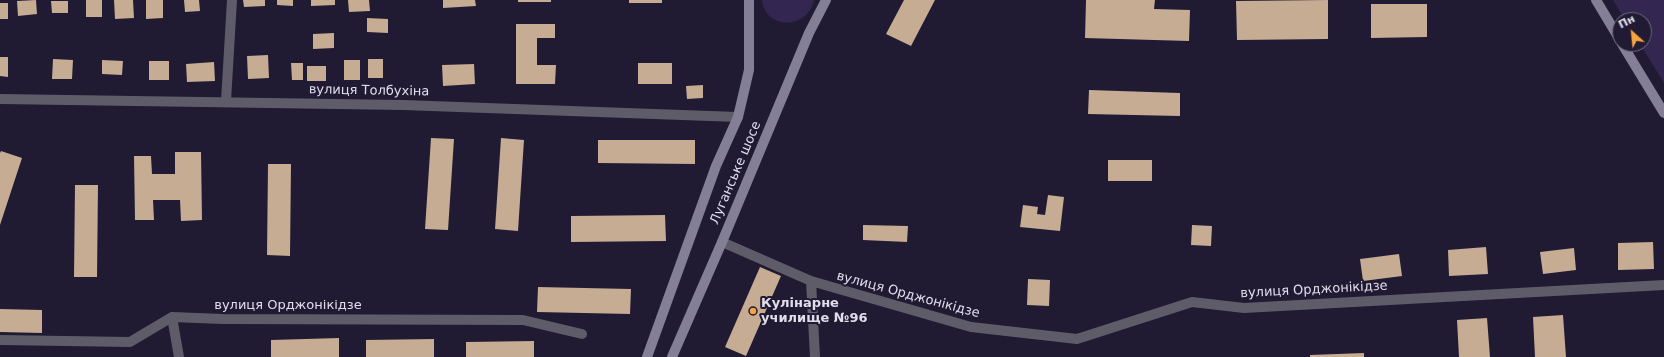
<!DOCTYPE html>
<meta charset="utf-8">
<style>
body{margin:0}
#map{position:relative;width:1664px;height:357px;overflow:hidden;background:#201a32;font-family:"DejaVu Sans",sans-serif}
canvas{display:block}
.north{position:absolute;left:1612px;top:12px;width:40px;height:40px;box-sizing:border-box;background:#201a32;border:1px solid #6d687d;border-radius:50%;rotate:333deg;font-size:11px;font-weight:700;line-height:16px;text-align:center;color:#e0dded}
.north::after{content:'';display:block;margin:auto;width:14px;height:18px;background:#f4a443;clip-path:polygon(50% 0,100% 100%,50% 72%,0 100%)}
</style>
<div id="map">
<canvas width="1664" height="357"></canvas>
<div class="north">Пн</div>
</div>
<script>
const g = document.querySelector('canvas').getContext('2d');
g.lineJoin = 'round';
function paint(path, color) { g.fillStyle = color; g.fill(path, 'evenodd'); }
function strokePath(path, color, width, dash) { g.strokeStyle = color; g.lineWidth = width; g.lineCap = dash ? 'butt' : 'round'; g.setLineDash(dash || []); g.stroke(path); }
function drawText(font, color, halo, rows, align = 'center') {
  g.font = font + ' "DejaVu Sans",sans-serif'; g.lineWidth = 4; g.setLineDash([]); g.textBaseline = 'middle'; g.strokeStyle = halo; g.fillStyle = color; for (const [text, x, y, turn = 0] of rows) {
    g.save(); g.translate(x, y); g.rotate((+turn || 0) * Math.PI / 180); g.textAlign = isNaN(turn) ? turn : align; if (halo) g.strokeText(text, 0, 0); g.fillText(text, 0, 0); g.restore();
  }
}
paint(new Path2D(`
 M 762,0 L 814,0 C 808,30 765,30 762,0 Z
 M 1613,0 L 1664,0 L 1664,83 L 1640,44 L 1644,44 L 1644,20 L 1625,20 Z`), '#332651');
paint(new Path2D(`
 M 36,0 L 37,14 L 18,16 L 17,1 Z
 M 86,0 L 102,0 L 102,17 L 86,17 Z
 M 114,0 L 133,0 L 134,18 L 115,19 Z
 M 146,0 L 163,0 L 163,18 L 146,19 Z
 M 184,0 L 199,0 L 200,11 L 185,12 Z
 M 243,0 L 265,0 L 265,6 L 244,7 Z
 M 277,0 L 293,0 L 293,6 L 277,5 Z
 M 311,0 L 335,0 L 335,5 L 311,6 Z
 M 348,0 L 369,0 L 370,11 L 349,12 Z
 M 443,0 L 475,0 L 476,6 L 443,8 Z
 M 518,0 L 551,0 L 551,2 L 518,2 Z
 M 629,0 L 662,0 L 662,3 L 629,3 Z
 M 904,0 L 935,0 L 911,46 L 886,34 Z
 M 1086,0 L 1155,0 L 1154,9 L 1190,10 L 1189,41 L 1085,38 Z
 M 1328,0 L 1328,39 L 1237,40 L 1236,1 Z
 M 51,1 L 68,1 L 68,13 L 52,13 Z
 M 0,3 L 8,3 L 8,19 L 0,19 Z
 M 1371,4 L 1427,4 L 1427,37 L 1371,38 Z
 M 367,18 L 388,19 L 388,33 L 367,32 Z
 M 516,24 L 555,24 L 555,38 L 537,38 L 537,65 L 556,65 L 555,84 L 516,84 Z
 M 334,33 L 334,48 L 313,49 L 313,34 Z
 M 268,55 L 269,78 L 248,79 L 247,56 Z
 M 0,57 L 8,57 L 8,77 L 0,76 Z
 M 53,59 L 73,60 L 72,79 L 52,79 Z
 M 368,59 L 383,59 L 383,78 L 368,78 Z
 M 102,60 L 123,61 L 122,75 L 102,74 Z
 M 344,60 L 360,60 L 360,80 L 344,80 Z
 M 149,61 L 169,61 L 169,80 L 149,80 Z
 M 214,62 L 215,81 L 187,82 L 186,64 Z
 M 291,63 L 303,63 L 303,80 L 292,80 Z
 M 638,63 L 672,63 L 672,84 L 638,84 Z
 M 474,64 L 475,84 L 443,86 L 442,65 Z
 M 307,66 L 326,66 L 326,81 L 307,81 Z
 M 703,85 L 703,98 L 687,99 L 686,86 Z
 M 1089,90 L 1180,93 L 1180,116 L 1088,114 Z
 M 431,138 L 454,139 L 448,230 L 425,229 Z
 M 501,138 L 524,140 L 518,231 L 495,229 Z
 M 598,140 L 695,140 L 695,164 L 598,163 Z
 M 1,151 L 22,158 L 0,225 L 0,153 Z
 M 175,152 L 201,152 L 202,220 L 181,221 L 180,200 L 153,200 L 154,220 L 135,220 L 134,156 L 151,156 L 152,174 L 175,174 Z
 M 1108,160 L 1152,160 L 1152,181 L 1108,181 Z
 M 268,164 L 291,164 L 290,256 L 267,255 Z
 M 75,185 L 98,185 L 97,277 L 74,277 Z
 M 1048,195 L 1064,197 L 1060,231 L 1020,227 L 1023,205 L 1038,207 L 1037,214 L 1045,215 Z
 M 665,215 L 666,241 L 571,242 L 571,216 Z
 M 863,225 L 908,226 L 907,242 L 863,240 Z
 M 1192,225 L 1212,226 L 1211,246 L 1191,245 Z
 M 1653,242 L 1654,269 L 1618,270 L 1618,243 Z
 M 1486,247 L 1488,274 L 1449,276 L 1448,250 Z
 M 1574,248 L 1576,270 L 1543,274 L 1540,252 Z
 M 1399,254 L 1402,276 L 1363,281 L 1360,259 Z
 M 760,267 L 781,276 L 746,356 L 725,347 Z
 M 1028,279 L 1050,280 L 1049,306 L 1027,305 Z
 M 538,287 L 631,289 L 630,314 L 537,312 Z
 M 0,309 L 42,310 L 42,333 L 0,332 Z
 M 1563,315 L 1566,357 L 1535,357 L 1533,317 Z
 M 1487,318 L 1490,357 L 1459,357 L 1457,320 Z
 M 339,338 L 339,357 L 271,357 L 271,340 Z
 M 434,339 L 434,357 L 366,357 L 366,340 Z
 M 534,341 L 534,357 L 466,357 L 466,342 Z
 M 1364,353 L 1364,357 L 1310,357 L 1310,355 Z`), '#c5ac93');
strokePath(new Path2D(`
 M 0,99 L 403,105 L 738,117
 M 226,101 L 232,0
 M 722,242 L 811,281 L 971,327 L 1077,339 L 1192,302 L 1244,308 L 1664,285
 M 811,281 L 815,357
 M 172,317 L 179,357
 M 0,340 L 130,342 L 172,317 L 223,319 L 523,320 L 582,334`), '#5f5c69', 10);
strokePath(new Path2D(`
 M 1596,0 L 1620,40
 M 1622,44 L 1664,113
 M 647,357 L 716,166 L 738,117 L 749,70 L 749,0
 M 672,357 L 722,242 L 809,33 L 826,0`), '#837f94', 10);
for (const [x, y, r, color] of [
 [753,311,4,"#f4a443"]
]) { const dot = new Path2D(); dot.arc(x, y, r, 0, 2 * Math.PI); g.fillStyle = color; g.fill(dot); strokePath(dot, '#201a32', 1.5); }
drawText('13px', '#e0dded', '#201a32', [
 ["вулиця Толбухіна",369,91,1],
 ["Луганське шосе",736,173,-67],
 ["вулиця Орджонікідзе",1314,290,-3],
 ["вулиця Орджонікідзе",908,295,15],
 ["вулиця Орджонікідзе",288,306]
]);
drawText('bold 13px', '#e0dded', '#201a32', [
 ["Кулінарне",761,304],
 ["училище №96",761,319]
], 'left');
</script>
